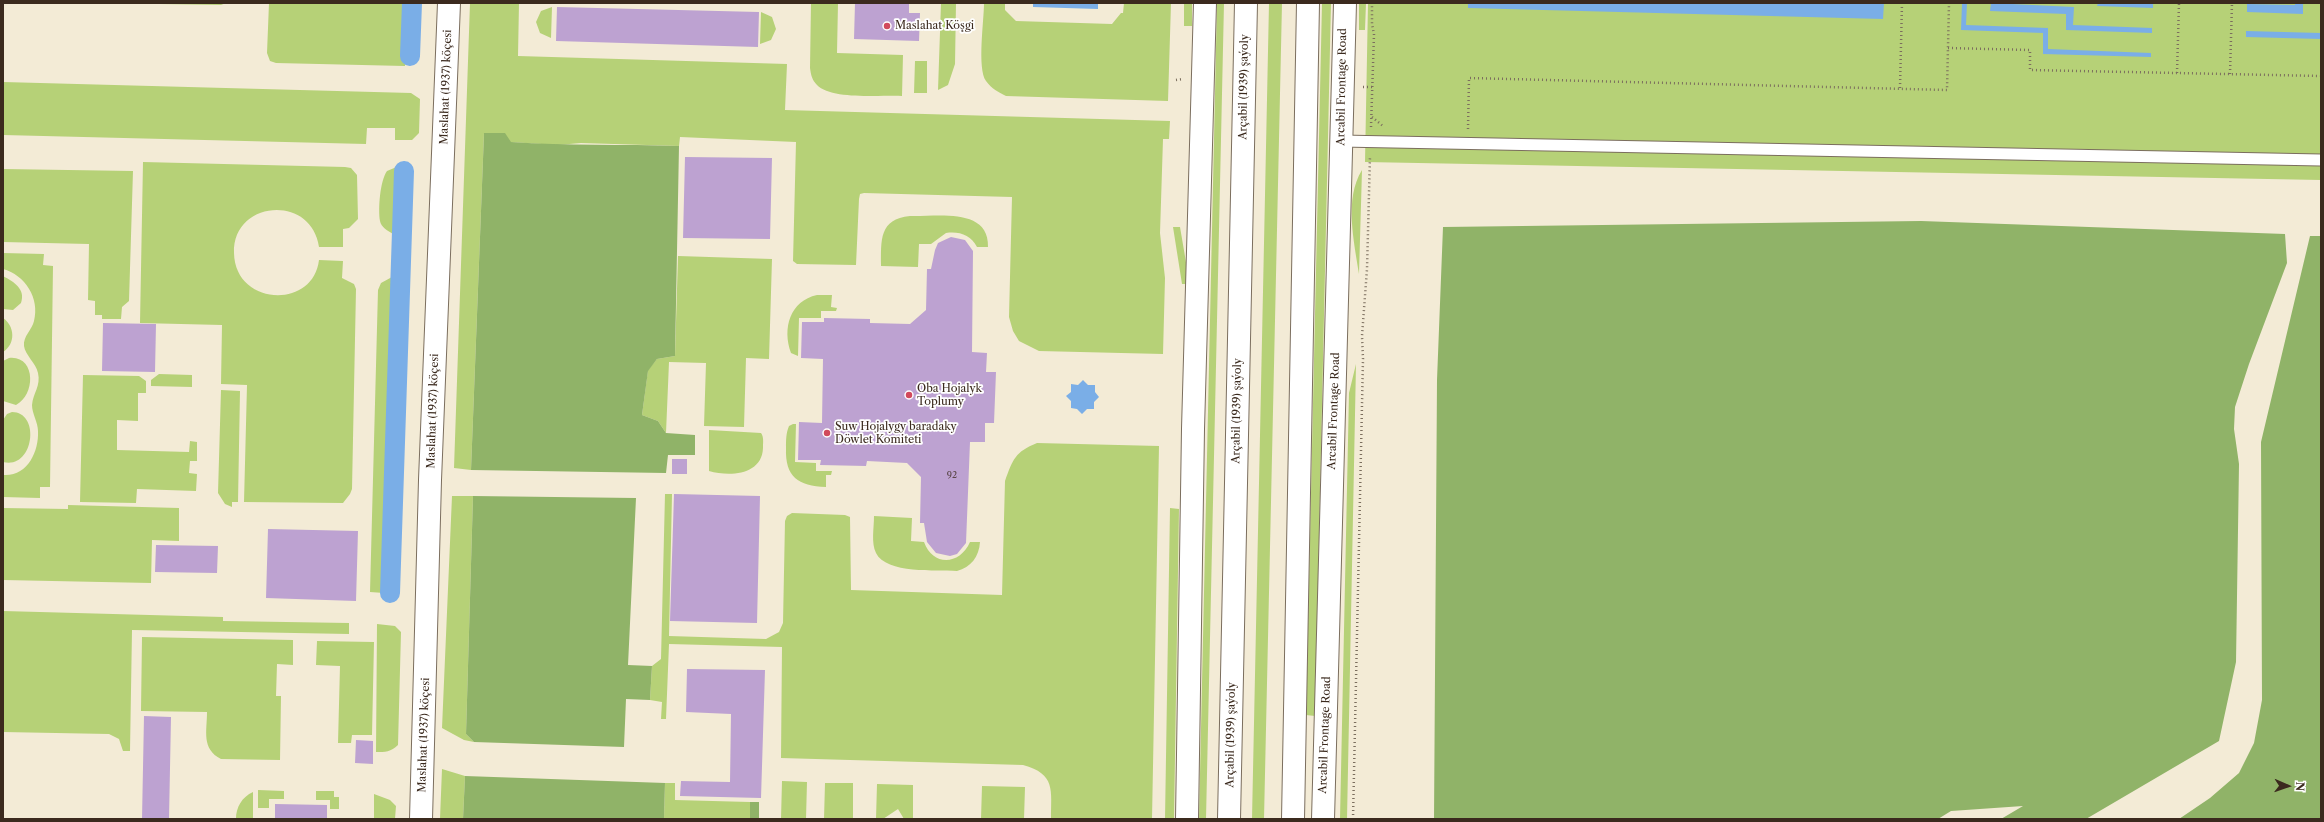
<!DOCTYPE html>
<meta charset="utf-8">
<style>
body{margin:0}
#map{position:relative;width:2324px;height:822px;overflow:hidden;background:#f3ebd6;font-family:"Libre Caslon Text",serif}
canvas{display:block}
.frame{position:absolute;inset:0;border:4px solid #3b2a1e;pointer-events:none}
.north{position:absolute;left:2268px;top:766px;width:40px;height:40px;-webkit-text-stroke:3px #fff;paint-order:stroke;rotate:92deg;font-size:11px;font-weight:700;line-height:16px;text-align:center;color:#3b2a1e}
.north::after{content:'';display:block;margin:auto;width:14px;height:18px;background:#3b2a1e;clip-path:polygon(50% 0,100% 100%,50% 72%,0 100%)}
</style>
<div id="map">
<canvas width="2324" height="822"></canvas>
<div class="frame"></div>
<div class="north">N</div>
</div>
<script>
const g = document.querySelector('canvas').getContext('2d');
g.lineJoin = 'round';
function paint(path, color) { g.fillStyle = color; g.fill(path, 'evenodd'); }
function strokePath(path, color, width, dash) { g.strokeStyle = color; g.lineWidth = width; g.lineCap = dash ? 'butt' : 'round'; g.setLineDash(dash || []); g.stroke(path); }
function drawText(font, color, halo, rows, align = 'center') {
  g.font = font + ' "Libre Caslon Text",serif'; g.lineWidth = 3.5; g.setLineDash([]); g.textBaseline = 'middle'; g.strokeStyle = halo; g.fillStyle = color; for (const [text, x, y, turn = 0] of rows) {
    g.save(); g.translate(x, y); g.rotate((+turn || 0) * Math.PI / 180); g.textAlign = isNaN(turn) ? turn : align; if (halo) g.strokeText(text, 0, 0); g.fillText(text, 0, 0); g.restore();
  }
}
paint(new Path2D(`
 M 98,3 L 226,3 L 221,5 Z
 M 269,3 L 408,3 L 405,66 L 276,63 L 270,61 L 267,53 Z
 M 470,3 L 519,3 L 518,56 L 787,64 L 785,110 L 1170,121 L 1169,139 L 1163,139 L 1160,233 L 1165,278 L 1163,354 L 1039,351 L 1019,341 L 1013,331 L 1009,317 L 1012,197 L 864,193 L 860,194 L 859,199 L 856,265 L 797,264 L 793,261 L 796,142 L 680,137 L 679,146 L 581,143 L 558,145 L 510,142 L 484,133 L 471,470 L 454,468 Z
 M 811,3 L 838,3 L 837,53 L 903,55 L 902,96 C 881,95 831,100 817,85 C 812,80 811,75 810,68 Z
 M 941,3 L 956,3 L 955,64 L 948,85 L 938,90 Z
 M 984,3 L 1005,3 L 1005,10 L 1016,21 L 1112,24 L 1121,13 L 1123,13 L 1124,3 L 1171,3 L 1168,101 L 1006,96 C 998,92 992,89 986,81 C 977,68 984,21 984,3 Z
 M 1184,3 L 1192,3 L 1192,26 L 1184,26 Z
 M 1217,3 L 1224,3 L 1206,819 L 1199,819 Z
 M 1269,3 L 1282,3 L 1264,819 L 1252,819 Z
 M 1322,3 L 1331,3 L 1315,716 L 1306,715 Z
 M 1359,3 L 1366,3 L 1365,30 L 1359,30 Z
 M 1368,3 L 2321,3 L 2321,180 L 1365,162 Z
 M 552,7 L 551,38 L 540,33 L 536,22 L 541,11 Z
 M 761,12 L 772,17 L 776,29 L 771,40 L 760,44 Z
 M 915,61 L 927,61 L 927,93 L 914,93 Z
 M 3,82 L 411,93 L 420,99 L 419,133 L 412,140 L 395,140 L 395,128 L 367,128 L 366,144 L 3,135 Z
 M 143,162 L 345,167 L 351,168 L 357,175 L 358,219 L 349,228 L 343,229 L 343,247 L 319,247 C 311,193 232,201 234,253 C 235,306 313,310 319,260 L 343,261 L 342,278 L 354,284 L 356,289 L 352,489 L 350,494 L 343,503 L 244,502 L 247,385 L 221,384 L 222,325 L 140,323 Z
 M 399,166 L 384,593 L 370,592 L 378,290 L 381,283 L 392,277 L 393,234 C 388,231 381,227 380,221 C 378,209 380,181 387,171 Z
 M 3,169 L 133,171 L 129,301 L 122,307 L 121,319 L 102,319 L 102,315 L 95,315 L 95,301 L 88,300 L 89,244 L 3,242 Z
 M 1362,170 L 1359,274 C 1354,241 1344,199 1362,170 Z
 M 910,216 C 937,217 989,207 988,247 L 977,247 C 971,235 959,231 946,233 L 931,244 L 919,244 L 918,267 L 881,266 C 881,240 879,219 910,216 Z
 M 1173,227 L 1180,227 L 1188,274 L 1188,284 L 1182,284 Z
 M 3,253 L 44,254 L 43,265 L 53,266 L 50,487 L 40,487 L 40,498 L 3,497 L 3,475 C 27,477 39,452 38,431 C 38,422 32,414 32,405 C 33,393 41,386 38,373 C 36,363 25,355 24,346 C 23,336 32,330 34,321 C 40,298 25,275 3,269 Z
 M 678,256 L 772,259 L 769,359 L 746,358 L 744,427 L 704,426 L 706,363 L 669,362 L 666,433 L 658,421 L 642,415 L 648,370 L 657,359 L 675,356 Z
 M 3,276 C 14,282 26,289 21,303 L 13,310 L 3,309 Z
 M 817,295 L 832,295 L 831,307 L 837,308 L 836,311 L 821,311 L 821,318 L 799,318 L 798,356 L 791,353 C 782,328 790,301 817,295 Z
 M 3,318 C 15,326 16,344 3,352 Z
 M 9,358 C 36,355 36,395 16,405 L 3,401 L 3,361 Z
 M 1356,364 L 1347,819 L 1340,819 L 1349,393 Z
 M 159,374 L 192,375 L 192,387 L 151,386 L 151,380 Z
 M 83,375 L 139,376 L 146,381 L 146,393 L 138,393 L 138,421 L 117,420 L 117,450 L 189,452 L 190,441 L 197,442 L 197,461 L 190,461 L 189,473 L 197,474 L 196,491 L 137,489 L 136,503 L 80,502 Z
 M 221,390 L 240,391 L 238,502 L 232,502 L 232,507 L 225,504 L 218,493 Z
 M 12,412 C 41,412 34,470 3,462 L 3,420 L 7,414 Z
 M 793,424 L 796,424 L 795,462 L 816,463 L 816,471 L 832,471 L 831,475 L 826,475 L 826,487 C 798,486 785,477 786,448 C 786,440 786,433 789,426 Z
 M 709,430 L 761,433 C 764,437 763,442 763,448 C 762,475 730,477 709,471 Z
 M 1037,443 L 1159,446 L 1152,819 L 1051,819 C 1051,790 1056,774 1023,765 L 781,758 L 782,647 L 669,644 L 666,719 L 661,719 L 662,702 L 650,700 L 652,666 L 661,659 L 665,494 L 672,494 L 669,636 L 766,639 L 779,632 L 783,623 L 785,521 L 787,516 L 792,513 L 845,515 L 850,517 L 851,590 L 1002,595 L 1005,481 C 1013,459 1015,452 1037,443 Z
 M 452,496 L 473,496 L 466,734 L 474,742 L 464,740 L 442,728 Z
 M 68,505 L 179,508 L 179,541 L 152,540 L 151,583 L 3,580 L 3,508 L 68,509 Z
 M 1170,508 L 1179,509 L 1174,819 L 1165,819 Z
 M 874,516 L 912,518 L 911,541 L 924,542 C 933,567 960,565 970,542 L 980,542 C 979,557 971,567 957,571 C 937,570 886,574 876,553 C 871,543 874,528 874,516 Z
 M 3,611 L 223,617 L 223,621 L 349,623 L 349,634 L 132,630 L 130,751 L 123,751 L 119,739 L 109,734 L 3,732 Z
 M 377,624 L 395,626 L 401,632 L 398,745 C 391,752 385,752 376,752 Z
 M 142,637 L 293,640 L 293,665 L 277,664 L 276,696 L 281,696 L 280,760 L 221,759 C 201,749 207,731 207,712 L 141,711 Z
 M 317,641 L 374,642 L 372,735 L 352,735 L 351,743 L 338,743 L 340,666 L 316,665 Z
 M 442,769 L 465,776 L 463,819 L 440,819 Z
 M 782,781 L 807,782 L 806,819 L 781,819 Z
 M 665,783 L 675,783 L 675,800 L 750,802 L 750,819 L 664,819 Z
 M 825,783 L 853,783 L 853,819 L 824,819 Z
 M 877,784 L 913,785 L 913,819 L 904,819 L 898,809 L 883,819 L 876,819 Z
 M 982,786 L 1025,787 L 1024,819 L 981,819 Z
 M 258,790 L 284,791 L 284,799 L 269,799 L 269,808 L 258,808 Z
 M 316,791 L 334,791 L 334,797 L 339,797 L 339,809 L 330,809 L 330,800 L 316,800 Z
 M 253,792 L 253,819 L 236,819 C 236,807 242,797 253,792 Z
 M 374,794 L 390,800 L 396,806 L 395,819 L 374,819 Z`), '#b6d177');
paint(new Path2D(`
 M 484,133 L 505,133 L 511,142 C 567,146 623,144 679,146 L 675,356 L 657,359 L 648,371 L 642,415 L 658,421 L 666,433 L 695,435 L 695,455 L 668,455 L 666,473 L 471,470 Z
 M 1921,221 L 2285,234 L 2287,263 L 2249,364 L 2235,407 L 2234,429 L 2239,464 L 2236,662 L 2219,741 L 2086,819 L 2001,819 L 2023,806 L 1951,811 L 1938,819 L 1434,819 L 1437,380 L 1443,227 Z
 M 2310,236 L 2321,236 L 2321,819 L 2179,819 L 2210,798 L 2239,773 L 2254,743 L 2262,700 L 2261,442 Z
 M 473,496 L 636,498 L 628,665 L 652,666 L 650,700 L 626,699 L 624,747 L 474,742 L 466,734 Z
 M 465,776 L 665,783 L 664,819 L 463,819 Z
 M 750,802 L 759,802 L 759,819 L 750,819 Z`), '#90b368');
paint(new Path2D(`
 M 1033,3 L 1098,3 L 1098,9 L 1033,7 Z
 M 1468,3 L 1884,3 L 1883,19 L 1468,8 Z
 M 1962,3 L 1967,3 L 1966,25 L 2048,28 L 2048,49 L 2151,53 L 2151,57 L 2043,54 L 2043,33 L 1961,30 Z
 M 1991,3 L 2074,7 L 2073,25 L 2152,28 L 2152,33 L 2066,30 L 2066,14 L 1990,11 Z
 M 2098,3 L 2153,3 L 2153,8 L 2097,6 Z
 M 2295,3 L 2303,3 L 2303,14 L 2247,12 L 2247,4 L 2295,5 Z
 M 2246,31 L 2321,33 L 2321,39 L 2246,37 Z
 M 1083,380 L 1088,385 L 1095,385 L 1095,392 L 1099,397 L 1094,402 L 1094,409 L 1087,409 L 1082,414 L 1077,409 L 1071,408 L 1071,401 L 1066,396 L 1071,392 L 1071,384 L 1078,385 Z`), '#7aaee7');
strokePath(new Path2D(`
 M 410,56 L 412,3
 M 390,593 L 404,171`), '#7aaee7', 20);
paint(new Path2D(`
 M 855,3 L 909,3 L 909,13 L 920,13 L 919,41 L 854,39 Z
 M 557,7 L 759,12 L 758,47 L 556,41 Z
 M 685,157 L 772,158 L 770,239 L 683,238 Z
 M 951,237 L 965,240 L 973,251 L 972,352 L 987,353 L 986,372 L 996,372 L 994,423 L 985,423 L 985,442 L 970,442 L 966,543 L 957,554 L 950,556 L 936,553 L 927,542 L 924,523 L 920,523 L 921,477 L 907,463 L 867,461 L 866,466 L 820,465 L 821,460 L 798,460 L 799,422 L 822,423 L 823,359 L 801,358 L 802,322 L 824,322 L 824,318 L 870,319 L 870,323 L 910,324 L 926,310 L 927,269 L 931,269 L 935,250 L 938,243 Z
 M 103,323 L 156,324 L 155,372 L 102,371 Z
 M 672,459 L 687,459 L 687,474 L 672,474 Z
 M 674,494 L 760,496 L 757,623 L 670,621 Z
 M 268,529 L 358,531 L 356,601 L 266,598 Z
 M 156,545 L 218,546 L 217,573 L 155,572 Z
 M 687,669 L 765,670 L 761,798 L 680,796 L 681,781 L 730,782 L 731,714 L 686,712 Z
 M 144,716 L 171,717 L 169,819 L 142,819 Z
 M 356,740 L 373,741 L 373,764 L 355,763 Z
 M 275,804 L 327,805 L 327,819 L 275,819 Z`), '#bda2d1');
const service = new Path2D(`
 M 1341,141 L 2321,160`);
const minor = new Path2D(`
 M 421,819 L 430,480 L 449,3`);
const tertiary = new Path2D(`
 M 1187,819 L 1193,429 L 1205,3
 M 1323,819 L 1345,3`);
const primary = new Path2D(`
 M 1229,819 L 1246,3
 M 1293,819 L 1308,3`);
strokePath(service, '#7b6e5e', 13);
strokePath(minor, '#7b6e5e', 24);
strokePath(tertiary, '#7b6e5e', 24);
strokePath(primary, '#7b6e5e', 24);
strokePath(new Path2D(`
 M 1948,48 L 2030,50 L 2030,70 L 2321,76
 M 2177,73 L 2179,3
 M 2230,74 L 2232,3
 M 1176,80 L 1183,79
 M 1363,87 L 1373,87
 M 1900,88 L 1902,3
 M 1372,117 L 1383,126
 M 1371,127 L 1374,34 L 1372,24 L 1372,3
 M 1468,129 L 1469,78 L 1947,90 L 1949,3
 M 1353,819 L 1363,359 L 1362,336 L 1367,269 L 1370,156`), '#7b6e5e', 2.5, [1, 3]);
strokePath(service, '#fff', 11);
strokePath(minor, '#fff', 22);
strokePath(tertiary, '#fff', 22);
strokePath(primary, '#fff', 22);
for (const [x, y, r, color] of [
 [887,26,4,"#d1495b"],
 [909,395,4,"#d1495b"],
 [827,433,4,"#d1495b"]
]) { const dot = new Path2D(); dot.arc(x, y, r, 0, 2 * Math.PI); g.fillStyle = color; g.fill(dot); strokePath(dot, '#fff', 1.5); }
drawText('9px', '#5c484b', null, [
 ["92",952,475]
]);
drawText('11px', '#3b2a1e', '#fff', [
 ["Maslahat Köşgi",895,26],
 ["Oba Hojalyk",917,389],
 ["Toplumy",917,402],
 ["Suw Hojalygy baradaky",835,427],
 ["Döwlet Komiteti",835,440]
], 'left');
drawText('11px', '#3b2a1e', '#fff', [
 ["Maslahat (1937) köçesi",446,87,-88],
 ["Arçabil (1939) şaýoly",1244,87,-89],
 ["Arcabil Frontage Road",1342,87,-89],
 ["Maslahat (1937) köçesi",433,411,-88],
 ["Arçabil (1939) şaýoly",1237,411,-89],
 ["Arcabil Frontage Road",1334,411,-88],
 ["Maslahat (1937) köçesi",424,735,-88],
 ["Arçabil (1939) şaýoly",1231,735,-89],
 ["Arcabil Frontage Road",1325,735,-88]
]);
</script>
